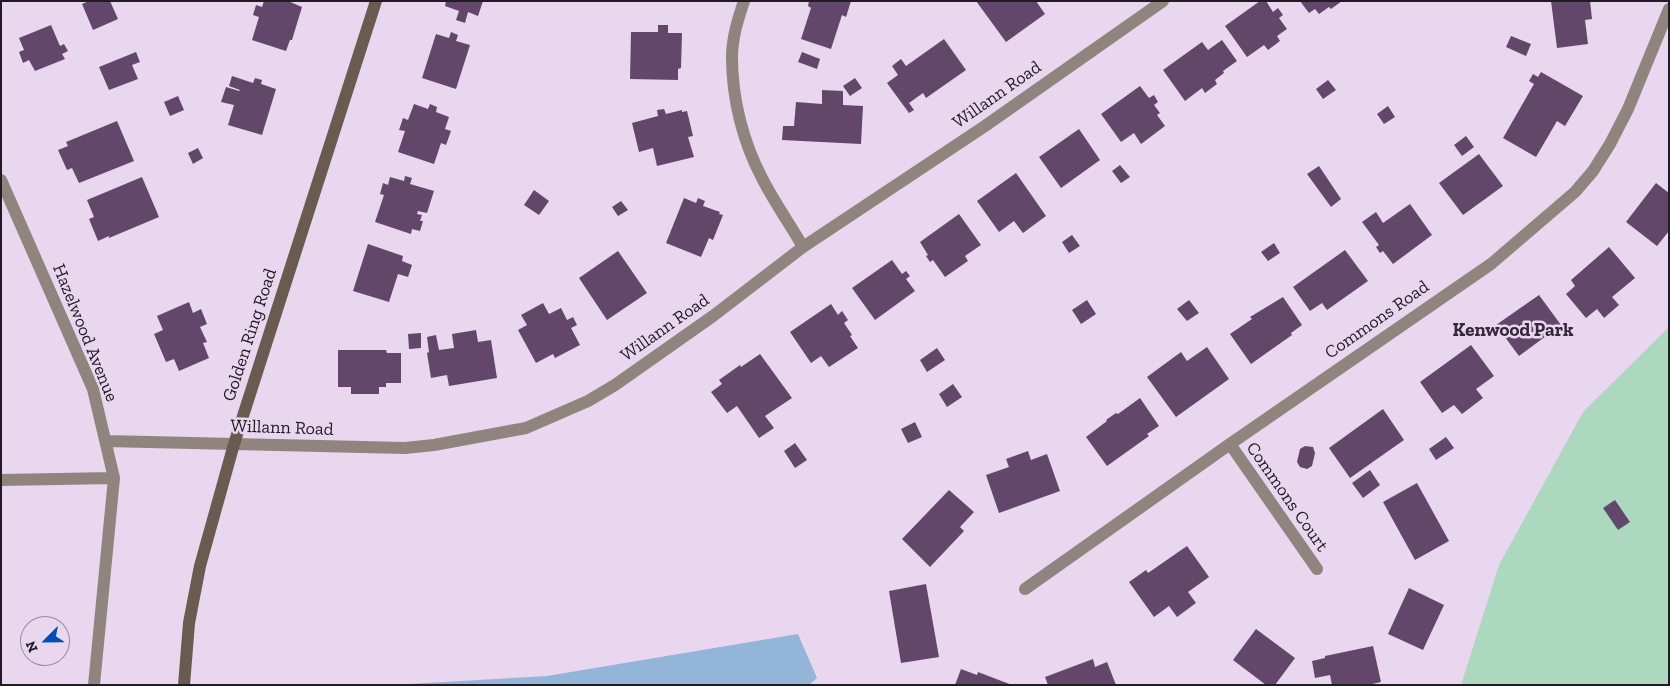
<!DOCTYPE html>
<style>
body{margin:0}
#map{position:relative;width:1670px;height:686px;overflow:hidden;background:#e8d7ef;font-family:"Zilla Slab",serif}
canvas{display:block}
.frame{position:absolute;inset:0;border:2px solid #211b23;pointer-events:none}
.north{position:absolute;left:20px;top:616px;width:50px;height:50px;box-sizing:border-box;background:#e8d7ef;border:1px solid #988c9d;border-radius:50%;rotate:247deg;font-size:14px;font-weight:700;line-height:20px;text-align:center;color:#211b23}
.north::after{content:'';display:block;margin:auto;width:18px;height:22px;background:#004eb8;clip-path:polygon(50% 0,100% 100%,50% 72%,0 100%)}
</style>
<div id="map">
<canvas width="1670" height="686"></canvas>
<div class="frame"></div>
<div class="north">N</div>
</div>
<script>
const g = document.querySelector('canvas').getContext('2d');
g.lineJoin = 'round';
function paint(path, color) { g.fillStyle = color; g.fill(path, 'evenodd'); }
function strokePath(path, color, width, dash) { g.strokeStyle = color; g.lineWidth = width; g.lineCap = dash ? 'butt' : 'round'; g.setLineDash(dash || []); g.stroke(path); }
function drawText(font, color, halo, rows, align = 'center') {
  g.font = font + ' "Zilla Slab",serif'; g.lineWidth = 5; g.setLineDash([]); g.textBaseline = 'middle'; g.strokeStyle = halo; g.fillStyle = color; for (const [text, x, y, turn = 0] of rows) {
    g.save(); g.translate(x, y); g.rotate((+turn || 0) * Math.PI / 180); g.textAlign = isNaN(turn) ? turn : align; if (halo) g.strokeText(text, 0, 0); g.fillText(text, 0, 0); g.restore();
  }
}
paint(new Path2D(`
 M 1669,327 L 1669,685 L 1461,685 L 1499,565 L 1583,412 Z`), '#add8c0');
paint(new Path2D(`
 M 798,634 L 817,678 L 809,685 L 393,685 L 547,676 Z`), '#93b5d9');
paint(new Path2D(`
 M 89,1 L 110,1 L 118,19 L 93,30 L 82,4 Z
 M 264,1 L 288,1 L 302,7 L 292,40 L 290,40 L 286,51 L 252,40 L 259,17 L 253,15 L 256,5 L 262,7 Z
 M 446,1 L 483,1 L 478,16 L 468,12 L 465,23 L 456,20 L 459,11 L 445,6 Z
 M 809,1 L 851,1 L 846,17 L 842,15 L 831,49 L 801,39 L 811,8 L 808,6 Z
 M 976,1 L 1036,1 L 1045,14 L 1006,42 Z
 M 1260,1 L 1266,1 L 1273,12 L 1278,8 L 1283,15 L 1279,18 L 1287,29 L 1277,36 L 1280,41 L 1268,50 L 1264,45 L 1247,57 L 1225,26 Z
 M 1300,1 L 1342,1 L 1331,9 L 1329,7 L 1319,14 L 1315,9 L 1309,13 Z
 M 1551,1 L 1590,1 L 1592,19 L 1585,20 L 1588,44 L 1557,48 Z
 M 51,25 L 60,46 L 64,44 L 68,51 L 62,54 L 65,59 L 35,71 L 29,60 L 23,63 L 19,52 L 24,50 L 19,38 Z
 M 658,25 L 668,25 L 668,33 L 682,33 L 681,68 L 678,69 L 678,80 L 630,79 L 631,32 L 658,32 Z
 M 451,32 L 458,35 L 456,41 L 470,45 L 456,89 L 422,78 L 436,34 L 449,38 Z
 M 1511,36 L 1531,44 L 1526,56 L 1506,47 Z
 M 944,39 L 966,70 L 926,98 L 923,93 L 909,103 L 914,110 L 909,113 L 887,83 L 898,75 L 892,66 L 901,59 L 906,66 Z
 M 1222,40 L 1237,61 L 1223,71 L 1224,73 L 1215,80 L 1217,84 L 1205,93 L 1202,88 L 1185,101 L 1163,70 L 1202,42 L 1208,50 Z
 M 136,52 L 140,62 L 132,65 L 138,79 L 109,90 L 99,67 Z
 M 802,52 L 820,59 L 817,69 L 798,62 Z
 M 1541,72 L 1583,96 L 1565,126 L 1557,121 L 1536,157 L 1503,138 L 1534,84 L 1529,81 L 1533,74 L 1538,77 Z
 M 232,76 L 253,83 L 255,78 L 262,80 L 261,84 L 276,89 L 262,135 L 228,125 L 234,105 L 221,102 L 226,87 L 239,91 L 240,90 L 229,86 Z
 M 855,78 L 862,88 L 850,96 L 843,86 Z
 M 1328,80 L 1336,90 L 1323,99 L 1316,89 Z
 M 1140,86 L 1149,98 L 1154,95 L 1158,102 L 1154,105 L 1160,113 L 1157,115 L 1165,126 L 1141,144 L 1134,133 L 1121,142 L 1101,114 Z
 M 822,90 L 843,91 L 843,105 L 863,106 L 861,144 L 782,140 L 783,126 L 794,126 L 796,102 L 822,104 Z
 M 178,96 L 184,110 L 170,116 L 164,102 Z
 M 414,104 L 428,109 L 430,104 L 437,107 L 436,112 L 449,117 L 445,129 L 451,131 L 446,145 L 441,143 L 434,164 L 398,152 L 405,131 L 399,130 L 403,118 L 408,120 Z
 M 1388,106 L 1395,117 L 1384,124 L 1377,114 Z
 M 664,109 L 666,114 L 682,110 L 682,112 L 687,111 L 693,136 L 688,137 L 694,157 L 657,166 L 653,148 L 639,152 L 632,123 L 658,116 L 657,110 Z
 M 117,121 L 134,161 L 79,183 L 72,168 L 67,170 L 58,150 L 68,146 L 66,142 Z
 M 1079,129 L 1100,160 L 1061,188 L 1039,157 Z
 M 1466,136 L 1474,147 L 1462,156 L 1454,145 Z
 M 198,148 L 203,158 L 193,164 L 188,153 Z
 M 1479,154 L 1503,186 L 1463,215 L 1439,183 Z
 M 1120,165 L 1130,177 L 1121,183 L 1112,171 Z
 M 1319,166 L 1341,199 L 1331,207 L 1307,174 Z
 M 1016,173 L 1046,216 L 1023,233 L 1014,221 L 999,232 L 977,201 Z
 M 405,176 L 412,178 L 410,184 L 434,191 L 427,213 L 418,211 L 417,214 L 422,215 L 420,221 L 423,221 L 420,231 L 412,229 L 411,234 L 375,222 L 384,195 L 380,194 L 383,183 L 388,185 L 390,177 L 404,181 Z
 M 142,177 L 159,217 L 109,238 L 109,236 L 98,241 L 89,219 L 94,217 L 87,200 Z
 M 1656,183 L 1669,193 L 1669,231 L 1657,246 L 1626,222 Z
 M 534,190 L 549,201 L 539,215 L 524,205 Z
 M 684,198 L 696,203 L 698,198 L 705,201 L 703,206 L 720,212 L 719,214 L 723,215 L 713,240 L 709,238 L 701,257 L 666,243 Z
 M 621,201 L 628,210 L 618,216 L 612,207 Z
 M 1410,204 L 1432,235 L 1393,264 L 1383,251 L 1380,253 L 1376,247 L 1379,245 L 1362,222 L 1376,212 L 1383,223 Z
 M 959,214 L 981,245 L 965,256 L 968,261 L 945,277 L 933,260 L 930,262 L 926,256 L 928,255 L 920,242 Z
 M 1072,235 L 1080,246 L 1069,253 L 1062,242 Z
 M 1274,243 L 1280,253 L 1268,261 L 1261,252 Z
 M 368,244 L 403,256 L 402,261 L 412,265 L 408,277 L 398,274 L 389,302 L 353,291 Z
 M 1609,247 L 1635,278 L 1612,297 L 1619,305 L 1604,318 L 1597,309 L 1586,318 L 1566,294 L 1575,286 L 1571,280 Z
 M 1345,250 L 1368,281 L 1327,310 L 1322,303 L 1310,311 L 1293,287 Z
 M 618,251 L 647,293 L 607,320 L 579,278 Z
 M 892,260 L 902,274 L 906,271 L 910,276 L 906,279 L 915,291 L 875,320 L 852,288 Z
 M 1539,295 L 1561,325 L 1519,356 L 1496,325 Z
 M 1283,297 L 1302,325 L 1291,333 L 1292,335 L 1251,364 L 1230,334 L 1252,319 L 1250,317 Z
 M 1087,300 L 1096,314 L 1081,324 L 1072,310 Z
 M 1189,300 L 1199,313 L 1187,321 L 1177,309 Z
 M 189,302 L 193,313 L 201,309 L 207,324 L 200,327 L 207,342 L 203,343 L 209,358 L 179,371 L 174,359 L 166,362 L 154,334 L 163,330 L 157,316 Z
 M 543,303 L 549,314 L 561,308 L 567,320 L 573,317 L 577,325 L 571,328 L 580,345 L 555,358 L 553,354 L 536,363 L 518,330 L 527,325 L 521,315 Z
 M 831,304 L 838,315 L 842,311 L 848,320 L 844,323 L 852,335 L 850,336 L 858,348 L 829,367 L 821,356 L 811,363 L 790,332 Z
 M 476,330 L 478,342 L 491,340 L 497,378 L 449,386 L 447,375 L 431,378 L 427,353 L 429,352 L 427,337 L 436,335 L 439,350 L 454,348 L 452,334 Z
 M 421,333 L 421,348 L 409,349 L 408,334 Z
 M 1471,345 L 1494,376 L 1476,389 L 1483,398 L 1462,414 L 1454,405 L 1442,413 L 1420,382 Z
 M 1207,347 L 1229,379 L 1176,417 L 1147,377 L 1181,352 L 1187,361 Z
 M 937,348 L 945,360 L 927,372 L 920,360 Z
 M 338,350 L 386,350 L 387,353 L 401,353 L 401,383 L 386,383 L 386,387 L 379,387 L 379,394 L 351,394 L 351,387 L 338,387 Z
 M 760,354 L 792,398 L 765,416 L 774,428 L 759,438 L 737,406 L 727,413 L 711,392 L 722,384 L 719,380 L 740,365 L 741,367 Z
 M 953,384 L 962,397 L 947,407 L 939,394 Z
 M 1140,398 L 1159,426 L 1147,434 L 1149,436 L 1107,466 L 1086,437 L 1107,421 L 1106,420 L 1116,413 L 1118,414 Z
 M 1383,409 L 1404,440 L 1350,478 L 1329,448 Z
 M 915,422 L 922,437 L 908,443 L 901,429 Z
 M 1446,437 L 1454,448 L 1436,460 L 1429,449 Z
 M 795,443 L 807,460 L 795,468 L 784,451 Z
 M 1305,446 L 1313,447 L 1315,453 L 1312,466 L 1307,469 L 1300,467 L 1297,462 L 1300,449 Z
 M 1028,451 L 1031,460 L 1047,454 L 1060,491 L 999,513 L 986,475 L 1009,467 L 1006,459 Z
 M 1370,470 L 1380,485 L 1363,498 L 1352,483 Z
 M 1417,483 L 1449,541 L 1415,560 L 1383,502 Z
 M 949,490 L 974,512 L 960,527 L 964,531 L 930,567 L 902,539 Z
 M 1615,500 L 1630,522 L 1618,530 L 1603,508 Z
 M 1187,546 L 1209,577 L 1188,592 L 1196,603 L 1177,617 L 1169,606 L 1154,617 L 1129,582 L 1146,570 L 1148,573 Z
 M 926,584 L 939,657 L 901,663 L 889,591 Z
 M 1409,588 L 1444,605 L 1423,650 L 1388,634 Z
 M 1256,629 L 1295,658 L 1275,685 L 1266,685 L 1233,660 Z
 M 1373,646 L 1381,682 L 1368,685 L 1332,685 L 1330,675 L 1315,678 L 1312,661 L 1325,658 L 1325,656 Z
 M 1093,659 L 1095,667 L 1107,662 L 1116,685 L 1048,685 L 1045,677 Z
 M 961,669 L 977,675 L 978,672 L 1012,685 L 955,685 Z`), '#62476a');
strokePath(new Path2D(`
 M 744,1 C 738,19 732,38 732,57 C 732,99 743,142 762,178 C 774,202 790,224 803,247
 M 1,180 L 93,389 L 114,478 L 94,685
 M 106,441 L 405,448 L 434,445 L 526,428 L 588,401 L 615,385 L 713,316 L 803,247 L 985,126 L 1163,1
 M 1230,444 L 1317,569
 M 1,480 L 114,478
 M 1025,589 L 1230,444 L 1491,264 L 1575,192 L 1593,171 L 1610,144 L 1628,109 L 1669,9`), '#8f857e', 12);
strokePath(new Path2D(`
 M 184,685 L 189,623 L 200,566 L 234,444 L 376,1`), '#695b50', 12);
drawText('18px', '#211b23', '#e8d7ef', [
 ["Willann Road",997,95,-35],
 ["Commons Road",1377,320,-35],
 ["Willann Road",665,328,-35],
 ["Hazelwood Avenue",85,333,68],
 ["Golden Ring Road",250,335,-72],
 ["Willann Road",282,428,2],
 ["Commons Court",1287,497,55]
]);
drawText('bold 19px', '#35283a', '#e8d7ef', [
 ["Kenwood Park",1513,331]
]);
</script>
